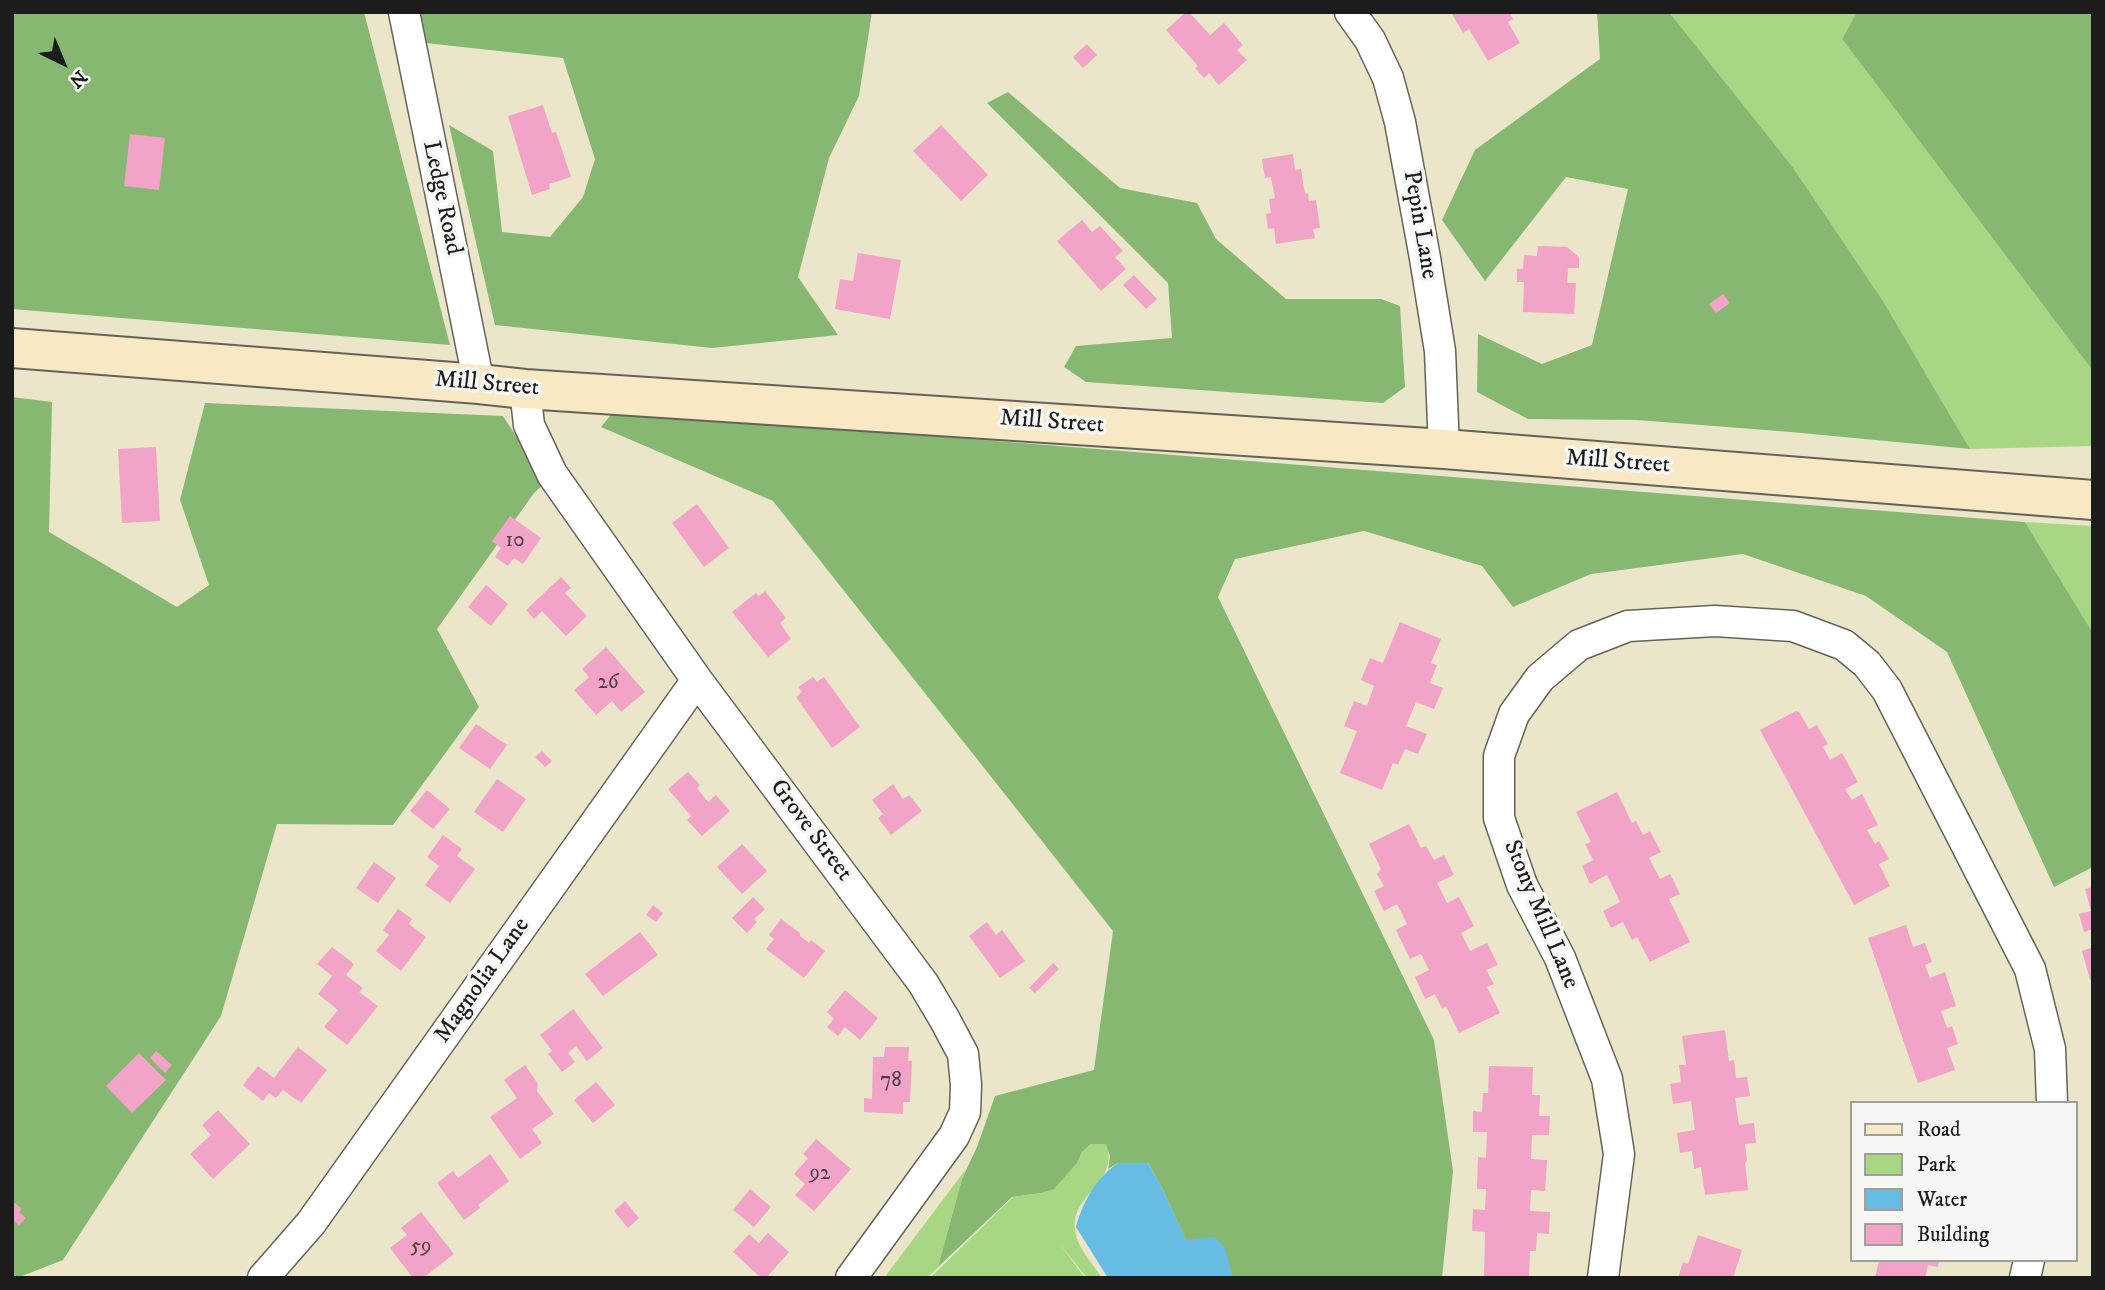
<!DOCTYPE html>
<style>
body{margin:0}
#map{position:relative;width:2105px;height:1290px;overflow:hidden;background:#ebe6ca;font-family:"IM FELL DW Pica",serif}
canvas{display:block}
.frame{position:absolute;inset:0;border:14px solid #1c1c1c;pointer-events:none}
.legend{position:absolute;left:1850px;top:1101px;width:228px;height:161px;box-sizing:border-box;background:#f6f6f2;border:2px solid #9f9f9c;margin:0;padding:9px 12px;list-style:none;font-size:21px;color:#1c1c1c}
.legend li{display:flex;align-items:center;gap:14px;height:35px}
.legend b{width:35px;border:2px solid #9f9f9c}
.north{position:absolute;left:28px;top:28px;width:70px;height:70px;-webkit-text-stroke:5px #f6f6f2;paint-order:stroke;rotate:137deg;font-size:19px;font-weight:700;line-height:28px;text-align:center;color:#1c1c1c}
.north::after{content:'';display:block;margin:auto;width:24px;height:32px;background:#1c1c1c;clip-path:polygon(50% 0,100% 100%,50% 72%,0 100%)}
</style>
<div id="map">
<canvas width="2105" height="1290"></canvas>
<div class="frame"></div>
<ul class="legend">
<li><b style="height:9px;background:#f8e8c3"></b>Road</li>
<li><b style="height:19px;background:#a8d784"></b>Park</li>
<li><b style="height:19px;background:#67bce4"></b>Water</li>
<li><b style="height:19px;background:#f2a3c8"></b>Building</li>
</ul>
<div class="north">N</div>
</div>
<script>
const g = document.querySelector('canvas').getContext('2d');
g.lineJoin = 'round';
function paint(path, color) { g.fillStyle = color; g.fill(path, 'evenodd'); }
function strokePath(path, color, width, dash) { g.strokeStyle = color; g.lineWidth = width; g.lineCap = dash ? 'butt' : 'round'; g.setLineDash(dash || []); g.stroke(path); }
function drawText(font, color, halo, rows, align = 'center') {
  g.font = font + ' "IM FELL DW Pica",serif'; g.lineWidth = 7; g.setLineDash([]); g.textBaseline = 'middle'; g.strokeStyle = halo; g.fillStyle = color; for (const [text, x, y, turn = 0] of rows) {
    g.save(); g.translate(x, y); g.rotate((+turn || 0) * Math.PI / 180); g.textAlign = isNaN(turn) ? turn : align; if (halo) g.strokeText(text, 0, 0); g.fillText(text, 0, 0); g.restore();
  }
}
paint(new Path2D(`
 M 1669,12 L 1857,12 L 1842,39 L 2093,371 L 2093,446 L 1970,449 L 1883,301 L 1792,166 Z
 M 2025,522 L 2093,526 L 2093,633 Z
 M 1091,1144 L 1107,1144 C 1118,1185 1071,1194 1075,1229 C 1076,1246 1093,1264 1102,1278 L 1087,1278 L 1060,1244 L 1085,1278 L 930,1278 L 1013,1197 L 1041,1193 L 1077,1163 L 1082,1152 Z
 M 966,1169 L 962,1179 L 938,1267 L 927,1278 L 884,1278 Z`), '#a8d784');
paint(new Path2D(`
 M 12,12 L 364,12 L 450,345 L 12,309 Z
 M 420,12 L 872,12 L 859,96 L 829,158 L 798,277 L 838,335 L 712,348 L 495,325 L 449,125 L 493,151 L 502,232 L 550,237 L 583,197 L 595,159 L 563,58 L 426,43 Z
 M 1597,12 L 1669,12 L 1792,166 L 1883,301 L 1970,449 L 1791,432 L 1637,420 L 1528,419 L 1477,392 L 1478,334 L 1542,364 L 1592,345 L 1628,189 L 1566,177 L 1485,281 L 1442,220 L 1475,150 L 1600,59 Z
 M 1857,12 L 2093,12 L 2093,371 L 1842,39 Z
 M 1008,92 L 1120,188 L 1197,203 L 1216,239 L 1286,299 L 1381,299 L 1400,306 L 1405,387 L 1383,403 L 1086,382 L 1064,367 L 1076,346 L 1172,338 L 1168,283 L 987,103 Z
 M 12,397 L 52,402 L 49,532 L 177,607 L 209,585 L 180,500 L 205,403 L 503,416 L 546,482 L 534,493 L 437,629 L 479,707 L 393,825 L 277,824 L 221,1016 L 63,1260 L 17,1278 L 12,1278 Z
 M 614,411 L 2025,522 L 2093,633 L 2093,867 L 2054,887 L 1947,652 L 1866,596 L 1743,554 L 1591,574 L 1513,607 L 1482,566 L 1364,531 L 1235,559 L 1218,597 L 1434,1040 L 1453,1171 L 1442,1278 L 1233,1278 L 1186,1241 L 1163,1190 L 1148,1163 L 1118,1163 L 1108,1169 L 1110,1156 L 1106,1144 L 1091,1144 L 1082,1152 L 1077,1163 L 1054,1189 L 1041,1193 L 1012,1197 L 938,1267 L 962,1179 L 977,1147 L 995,1096 L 1094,1070 L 1113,931 L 773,501 L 601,427 Z`), '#86b872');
paint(new Path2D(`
 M 1118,1163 L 1148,1163 L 1163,1190 L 1186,1240 L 1215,1237 L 1225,1248 L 1233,1278 L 1108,1278 L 1076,1227 C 1082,1203 1097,1177 1118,1163 Z`), '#67bce4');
paint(new Path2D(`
 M 1186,12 L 1189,12 L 1210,35 L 1224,23 L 1243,45 L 1237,50 L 1247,60 L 1219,85 L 1209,73 L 1204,78 L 1195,68 L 1198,66 L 1166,30 Z
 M 1451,12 L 1509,12 L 1513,19 L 1508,22 L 1520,43 L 1488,61 L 1469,29 L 1463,33 Z
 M 1087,44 L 1097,55 L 1083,68 L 1073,57 Z
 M 543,105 L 552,133 L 556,132 L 571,177 L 549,184 L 550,189 L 532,195 L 508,116 Z
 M 941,125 L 988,175 L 961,201 L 913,151 Z
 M 130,134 L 165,138 L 159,190 L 124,186 Z
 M 1293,154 L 1295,170 L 1301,169 L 1305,194 L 1308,193 L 1309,201 L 1316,200 L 1320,228 L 1313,229 L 1315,238 L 1276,244 L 1274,228 L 1268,229 L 1266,214 L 1271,213 L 1269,199 L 1275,198 L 1271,177 L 1265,178 L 1262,159 Z
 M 1082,220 L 1092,232 L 1100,226 L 1123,251 L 1115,257 L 1126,269 L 1101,291 L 1057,241 Z
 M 1538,246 L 1567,247 L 1579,257 L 1579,268 L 1568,268 L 1567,283 L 1576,283 L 1574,314 L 1523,312 L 1524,282 L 1517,282 L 1517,269 L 1523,269 L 1524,255 L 1537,256 Z
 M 858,253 L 901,260 L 890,319 L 835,309 L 840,279 L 853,281 Z
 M 1134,275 L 1157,299 L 1146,309 L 1123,285 Z
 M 1723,294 L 1730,303 L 1716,313 L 1709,304 Z
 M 156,447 L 160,521 L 122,523 L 118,449 Z
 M 697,504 L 729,548 L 704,567 L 672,523 Z
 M 510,516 L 541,538 L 523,564 L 514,558 L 508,566 L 495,557 L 501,548 L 492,541 Z
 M 561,577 L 571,588 L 565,593 L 587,616 L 566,636 L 542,611 L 534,619 L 526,610 Z
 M 486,585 L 508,604 L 491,626 L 468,607 Z
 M 765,591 L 786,618 L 780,623 L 791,639 L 768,657 L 732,612 L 756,593 L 759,596 Z
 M 1400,622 L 1441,639 L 1431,663 L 1437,665 L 1430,683 L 1443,688 L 1434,709 L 1416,702 L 1406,726 L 1427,734 L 1418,754 L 1405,749 L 1398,765 L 1393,763 L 1382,790 L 1340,773 L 1357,731 L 1344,726 L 1354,701 L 1367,706 L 1374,686 L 1361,680 L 1370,658 L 1383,663 Z
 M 606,647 L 645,692 L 621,712 L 612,701 L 596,715 L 574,690 L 589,677 L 582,669 Z
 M 813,677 L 817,682 L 824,677 L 860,727 L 832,748 L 796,697 L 802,692 L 798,687 Z
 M 1796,711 L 1799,712 L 1809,729 L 1817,725 L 1828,744 L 1823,747 L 1830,760 L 1842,753 L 1858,782 L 1845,789 L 1852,800 L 1862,794 L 1878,825 L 1867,830 L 1875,844 L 1879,841 L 1889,859 L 1879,864 L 1890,886 L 1854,905 L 1760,730 Z
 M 476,724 L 507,745 L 490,769 L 459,748 Z
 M 542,751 L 552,761 L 545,767 L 535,757 Z
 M 688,772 L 700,785 L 697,788 L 708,802 L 716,795 L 730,811 L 702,836 L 687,820 L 691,816 L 668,789 Z
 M 497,779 L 526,799 L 503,832 L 474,812 Z
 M 893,784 L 903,799 L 909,795 L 922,811 L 891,835 L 878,818 L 883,814 L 872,800 Z
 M 427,790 L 450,809 L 433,829 L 410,811 Z
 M 1617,792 L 1632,823 L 1636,821 L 1643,835 L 1650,831 L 1661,852 L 1649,858 L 1660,879 L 1670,874 L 1680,894 L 1669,899 L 1690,942 L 1650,962 L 1637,937 L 1632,940 L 1623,922 L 1611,928 L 1603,911 L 1620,902 L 1607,875 L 1590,884 L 1582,866 L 1593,860 L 1585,844 L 1591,842 L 1576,812 Z
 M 1409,824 L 1421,848 L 1426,846 L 1434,860 L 1444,855 L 1454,875 L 1437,883 L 1447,903 L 1459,897 L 1474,926 L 1461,933 L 1470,951 L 1487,943 L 1498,965 L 1486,970 L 1494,984 L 1487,987 L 1500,1013 L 1459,1033 L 1446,1006 L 1442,1009 L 1435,994 L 1425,999 L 1415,977 L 1429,970 L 1421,954 L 1410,959 L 1396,930 L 1407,924 L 1397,904 L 1384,911 L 1374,891 L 1384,886 L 1377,874 L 1381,869 L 1369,844 Z
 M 443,835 L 462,849 L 457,856 L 475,869 L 450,903 L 425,885 L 439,866 L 427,857 Z
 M 742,844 L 767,871 L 742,894 L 717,867 Z
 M 374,862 L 396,878 L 378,903 L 356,888 Z
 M 2093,887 L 2093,929 L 2084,932 L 2079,914 L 2091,911 L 2085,889 Z
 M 753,897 L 765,909 L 754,919 L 757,922 L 747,933 L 732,918 Z
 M 653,905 L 663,913 L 656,922 L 646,915 Z
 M 398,909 L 412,919 L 409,924 L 426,937 L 401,971 L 376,951 L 389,935 L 383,930 Z
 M 781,919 L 800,933 L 800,936 L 809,943 L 811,940 L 825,951 L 804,978 L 766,949 L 774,939 L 769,935 Z
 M 987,922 L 996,935 L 1002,930 L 1025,961 L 1000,978 L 969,936 Z
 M 1906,925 L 1913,947 L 1925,943 L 1932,962 L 1925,965 L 1930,978 L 1945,972 L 1956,1006 L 1941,1011 L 1947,1028 L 1952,1026 L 1958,1044 L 1947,1048 L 1955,1070 L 1918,1083 L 1868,938 Z
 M 640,932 L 658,955 L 603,996 L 585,974 Z
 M 332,947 L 354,964 L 346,975 L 363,988 L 359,992 L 378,1006 L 347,1045 L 324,1027 L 338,1010 L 318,994 L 332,976 L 317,964 Z
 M 2093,947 L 2093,980 L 2090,980 L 2082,951 Z
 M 1053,963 L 1059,969 L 1035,993 L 1029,988 Z
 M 845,990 L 878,1018 L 860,1040 L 845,1027 L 838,1036 L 827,1027 L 834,1019 L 827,1012 Z
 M 573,1009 L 603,1048 L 587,1061 L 576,1046 L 568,1053 L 575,1062 L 562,1072 L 548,1054 L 552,1051 L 540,1035 Z
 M 1725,1030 L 1729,1061 L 1734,1060 L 1736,1078 L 1747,1077 L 1750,1096 L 1735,1098 L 1739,1125 L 1754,1123 L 1756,1143 L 1745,1144 L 1747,1161 L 1745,1163 L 1748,1190 L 1705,1195 L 1701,1167 L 1694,1169 L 1692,1151 L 1680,1153 L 1677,1133 L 1695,1130 L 1691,1101 L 1673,1104 L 1670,1084 L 1681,1082 L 1679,1065 L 1686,1065 L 1682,1036 Z
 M 298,1047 L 327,1070 L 301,1103 L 283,1090 L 276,1098 L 269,1093 L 263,1101 L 243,1085 L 258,1066 L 274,1078 Z
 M 885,1047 L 909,1047 L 908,1061 L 912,1061 L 910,1102 L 903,1102 L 903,1114 L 864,1112 L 864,1098 L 872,1099 L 873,1057 L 884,1057 Z
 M 156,1051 L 172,1065 L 165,1073 L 150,1058 Z
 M 139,1053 L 166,1080 L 132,1113 L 106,1086 Z
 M 525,1065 L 538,1084 L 537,1091 L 554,1114 L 532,1129 L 542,1143 L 520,1159 L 490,1117 L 517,1098 L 504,1080 Z
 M 1489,1066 L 1533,1067 L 1532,1095 L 1540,1095 L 1539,1116 L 1550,1116 L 1549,1135 L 1532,1135 L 1531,1159 L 1547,1160 L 1545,1191 L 1531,1190 L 1530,1211 L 1550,1212 L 1549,1234 L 1537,1233 L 1536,1251 L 1530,1251 L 1529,1278 L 1484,1278 L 1485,1232 L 1472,1231 L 1473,1209 L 1485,1210 L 1486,1189 L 1477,1189 L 1478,1157 L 1486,1158 L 1487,1132 L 1473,1132 L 1473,1111 L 1482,1112 L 1483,1093 L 1488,1093 Z
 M 596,1082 L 615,1105 L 593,1123 L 574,1100 Z
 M 218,1110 L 250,1144 L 213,1179 L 190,1154 L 211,1135 L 202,1125 Z
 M 816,1139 L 851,1169 L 814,1211 L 795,1195 L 805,1184 L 794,1174 L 808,1158 L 803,1154 Z
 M 490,1154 L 509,1181 L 478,1205 L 480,1208 L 464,1220 L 437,1183 L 453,1171 L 458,1178 Z
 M 750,1189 L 771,1207 L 754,1227 L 733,1210 Z
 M 12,1201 L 22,1209 L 19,1212 L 26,1218 L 19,1225 L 12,1219 Z
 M 625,1201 L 639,1218 L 628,1228 L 614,1211 Z
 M 421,1212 L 454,1254 L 423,1278 L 413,1278 L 390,1248 L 407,1235 L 401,1228 Z
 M 768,1233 L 789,1252 L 766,1278 L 761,1278 L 733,1252 L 749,1234 L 759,1243 Z
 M 1698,1235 L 1742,1250 L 1733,1278 L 1678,1278 L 1683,1262 L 1688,1264 Z
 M 1879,1260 L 1939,1260 L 1938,1267 L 1928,1265 L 1925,1278 L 1875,1278 Z`), '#f2a3c8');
const street = new Path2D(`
 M 404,12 L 479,384
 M 1350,12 L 1370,40 L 1388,78 L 1400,122 L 1425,258 L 1440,351 L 1444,449
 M 525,389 L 529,425 L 552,474 L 697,680 L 923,983 L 945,1020 L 963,1054 L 966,1085 L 965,1112 L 954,1136 L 851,1278
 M 263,1278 L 311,1223 L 697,680
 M 1603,1278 L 1619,1154 L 1607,1079 L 1560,958 L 1522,885 L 1499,818 L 1499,756 L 1514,714 L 1540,678 L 1579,645 L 1628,626 L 1715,621 L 1793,626 L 1844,645 L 1867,664 L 1887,690 L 2030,969 L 2050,1049 L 2052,1103
 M 2025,1278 L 2029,1260`);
const secondary = new Path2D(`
 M 12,348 L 479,384 L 525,389 L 1444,449 L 2093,500`);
strokePath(street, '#646359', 33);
strokePath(secondary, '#646359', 42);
strokePath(street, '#fff', 30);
strokePath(secondary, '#f8e8c3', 38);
drawText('21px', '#523e47', null, [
 ["10",515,542],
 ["26",608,684],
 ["78",891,1082],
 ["92",820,1175],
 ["59",421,1248]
]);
drawText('24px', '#1c1c1c', '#f6f6f2', [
 ["Ledge Road",441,198,78],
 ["Pepin Lane",1419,225,80],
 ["Mill Street",487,385,5],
 ["Mill Street",1052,423,4],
 ["Mill Street",1618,463,4],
 ["Grove Street",810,831,53],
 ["Stony Mill Lane",1540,915,67],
 ["Magnolia Lane",483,981,-55]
]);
</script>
